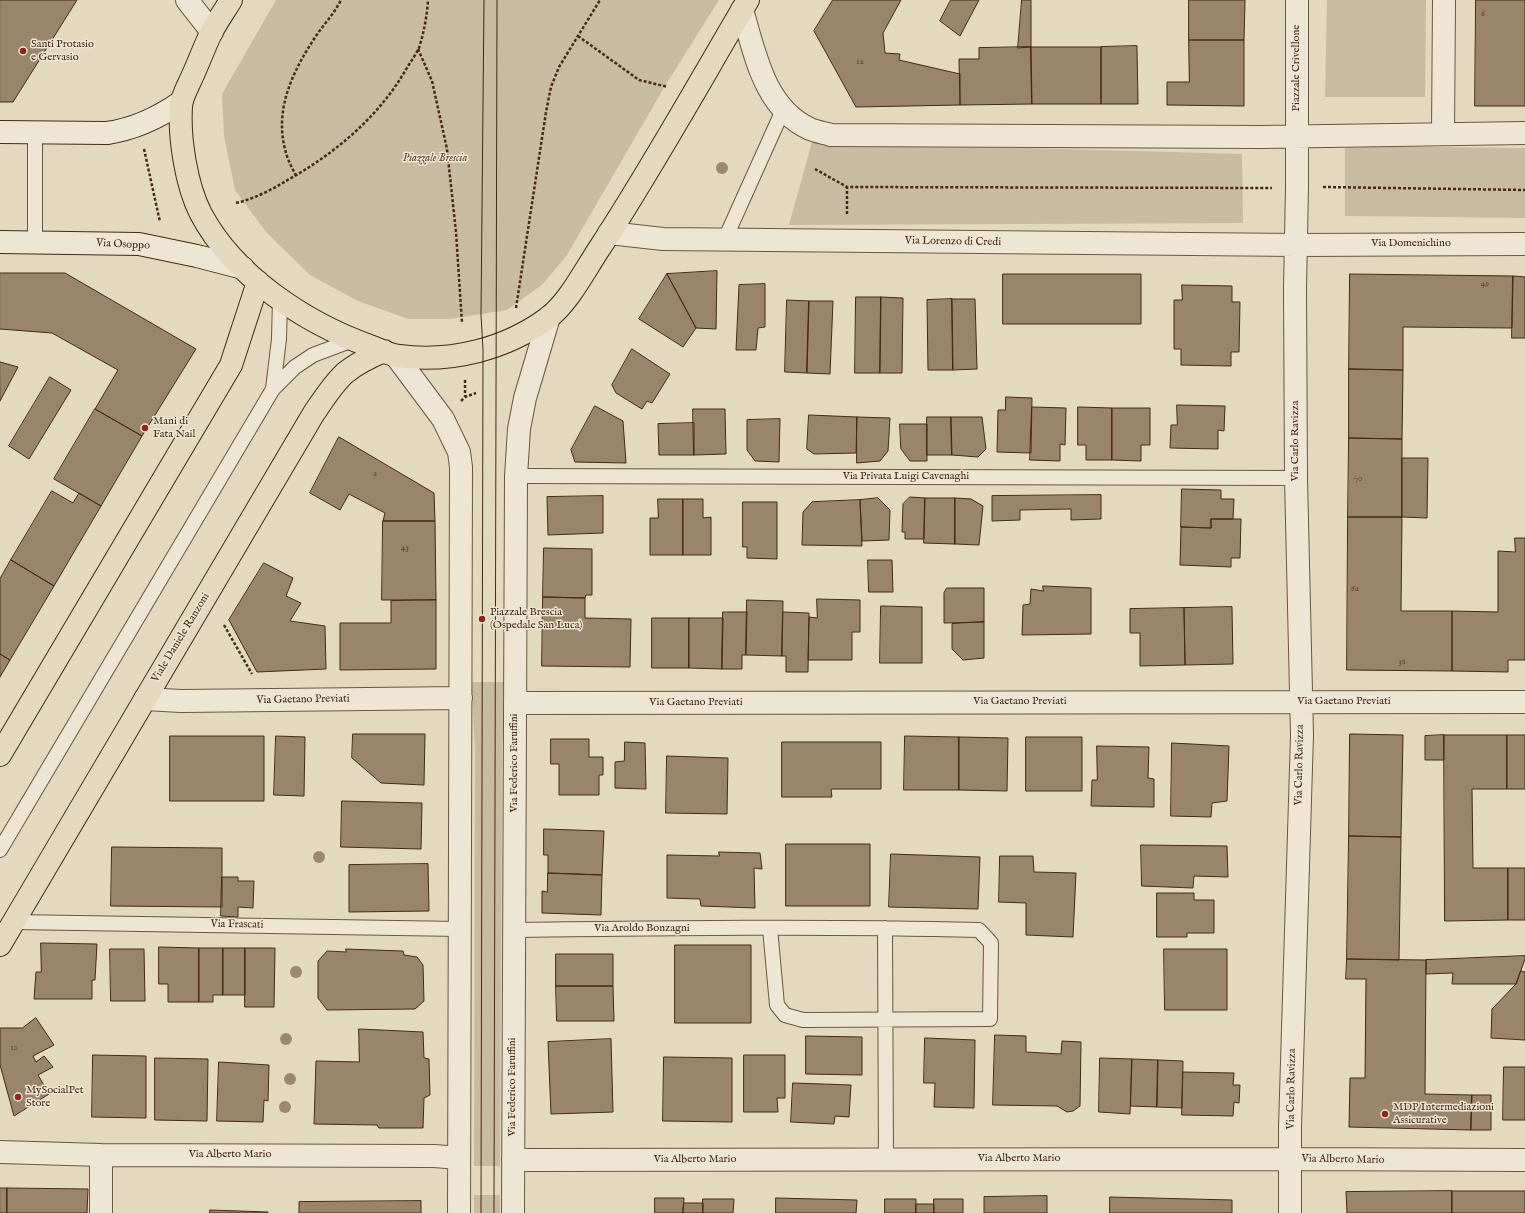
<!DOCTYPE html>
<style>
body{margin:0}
canvas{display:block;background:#e3d9be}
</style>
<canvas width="1525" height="1213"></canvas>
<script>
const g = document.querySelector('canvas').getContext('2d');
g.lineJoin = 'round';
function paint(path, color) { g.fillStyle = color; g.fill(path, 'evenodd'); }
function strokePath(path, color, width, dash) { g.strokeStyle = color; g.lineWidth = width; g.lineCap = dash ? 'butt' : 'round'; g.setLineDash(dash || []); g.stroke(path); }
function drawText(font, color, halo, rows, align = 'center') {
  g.font = font + ' "IM FELL English",serif'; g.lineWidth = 3; g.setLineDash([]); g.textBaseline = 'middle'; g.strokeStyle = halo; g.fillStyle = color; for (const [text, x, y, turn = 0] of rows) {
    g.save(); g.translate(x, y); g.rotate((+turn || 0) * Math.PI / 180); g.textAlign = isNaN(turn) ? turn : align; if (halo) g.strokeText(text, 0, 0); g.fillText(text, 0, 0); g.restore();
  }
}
paint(new Path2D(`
 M 276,0 L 719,0 L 665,86 L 567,255 L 543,284 L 507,310 L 450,319 L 408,319 L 358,301 L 310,275 L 266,232 L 235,190 L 224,136 L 222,94 Z
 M 1327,0 L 1426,0 L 1425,97 L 1325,97 Z
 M 812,142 L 1242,154 L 1243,223 L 789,225 Z
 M 1345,146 L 1525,148 L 1525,218 L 1345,216 Z
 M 471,682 L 506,682 L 502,748 L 500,1166 L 474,1166 L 475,747 Z
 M 474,1195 L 500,1195 L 500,1213 L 474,1213 Z`), '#c9bba1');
const building = new Path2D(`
 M 0,0 L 77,0 L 13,102 L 0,102 Z
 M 833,0 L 901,0 L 883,33 L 885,53 L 900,54 L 899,60 L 960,74 L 960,105 L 856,107 L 814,31 Z
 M 951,0 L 979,0 L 960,36 L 940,21 Z
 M 1022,0 L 1031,0 L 1031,47 L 1018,48 Z
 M 1189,0 L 1245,0 L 1244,40 L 1189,40 Z
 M 1476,0 L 1525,0 L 1525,106 L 1475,106 Z
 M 1189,40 L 1244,40 L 1244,106 L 1167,105 L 1167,82 L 1189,82 Z
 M 1137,46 L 1138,104 L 1101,104 L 1101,47 Z
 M 1031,47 L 1032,104 L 960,105 L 959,59 L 979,59 L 979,48 Z
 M 1031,47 L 1101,47 L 1101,104 L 1032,104 Z
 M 717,271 L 716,329 L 696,328 L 667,274 Z
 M 0,273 L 65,273 L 196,349 L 142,436 L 95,409 L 118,370 L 52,333 L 0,329 Z
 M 667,274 L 696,328 L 683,347 L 639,319 Z
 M 1003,274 L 1141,274 L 1141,324 L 1003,324 Z
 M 1350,274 L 1513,276 L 1512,328 L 1403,327 L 1403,370 L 1349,369 Z
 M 1513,276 L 1525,277 L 1525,338 L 1512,338 Z
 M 765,284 L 765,327 L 758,328 L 756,350 L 736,350 L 739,285 Z
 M 1182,285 L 1232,286 L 1232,302 L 1240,302 L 1239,352 L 1231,352 L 1231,366 L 1181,365 L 1181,349 L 1174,349 L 1174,300 L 1182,300 Z
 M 856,297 L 881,297 L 880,373 L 855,373 Z
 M 881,297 L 903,298 L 902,373 L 880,373 Z
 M 952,299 L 953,370 L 928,370 L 927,300 Z
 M 952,299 L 975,299 L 977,369 L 953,370 Z
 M 787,300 L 809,301 L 807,373 L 785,372 Z
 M 809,301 L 833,301 L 830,374 L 807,373 Z
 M 632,349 L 670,374 L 652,403 L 647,401 L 642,409 L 616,393 L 612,385 Z
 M 0,362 L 18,367 L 0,401 Z
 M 1349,369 L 1403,370 L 1402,439 L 1349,438 Z
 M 50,377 L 71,390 L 29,459 L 9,446 Z
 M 1006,397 L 1032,398 L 1031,453 L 997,452 L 998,410 L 1005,410 Z
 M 1177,405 L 1225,406 L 1224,431 L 1218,430 L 1218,449 L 1170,448 L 1171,425 L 1177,425 Z
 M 595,406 L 623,421 L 626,463 L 575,462 L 571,450 Z
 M 1032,407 L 1066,408 L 1065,445 L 1060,444 L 1060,461 L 1030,460 Z
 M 1078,407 L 1112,408 L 1112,460 L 1086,460 L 1086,445 L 1078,445 Z
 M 1112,408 L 1150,408 L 1150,445 L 1141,445 L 1141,461 L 1112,460 Z
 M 95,409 L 142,436 L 101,506 L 54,479 Z
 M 693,409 L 725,409 L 726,454 L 694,455 Z
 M 809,415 L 857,417 L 856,453 L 814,454 L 807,449 Z
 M 857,417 L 890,418 L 888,451 L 880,461 L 857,463 Z
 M 927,417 L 951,417 L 952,455 L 927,455 Z
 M 951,417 L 982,417 L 986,449 L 978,457 L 952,455 Z
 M 780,419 L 779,462 L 755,461 L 747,450 L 747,420 Z
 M 694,423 L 694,455 L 659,455 L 658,424 Z
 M 900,424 L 927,424 L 927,461 L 910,461 L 901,449 Z
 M 339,437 L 434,493 L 435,521 L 383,521 L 385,513 L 349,494 L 340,510 L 310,493 Z
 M 1349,438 L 1402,439 L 1402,517 L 1348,517 Z
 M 1402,458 L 1428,458 L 1427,518 L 1402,517 Z
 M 1182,489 L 1221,490 L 1221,499 L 1234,499 L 1233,519 L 1211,519 L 1211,528 L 1181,527 Z
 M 52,491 L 73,503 L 79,493 L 101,506 L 54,586 L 11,560 Z
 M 1101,495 L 1101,519 L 1071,520 L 1071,509 L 1020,510 L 1020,520 L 992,521 L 992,496 Z
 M 603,496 L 603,533 L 548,535 L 547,497 Z
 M 910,497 L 925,498 L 924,539 L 905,539 L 905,532 L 902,532 L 903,504 Z
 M 878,498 L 890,510 L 889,540 L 862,541 L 860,500 Z
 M 925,498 L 955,498 L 955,544 L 924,543 Z
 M 955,498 L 971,499 L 983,506 L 979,545 L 955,544 Z
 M 658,499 L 683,499 L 683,555 L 650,555 L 650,518 L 658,518 Z
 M 683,499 L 703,499 L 703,518 L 711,517 L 711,555 L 683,555 Z
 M 860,500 L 862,546 L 802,545 L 803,512 L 812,502 Z
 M 743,502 L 777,502 L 777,559 L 747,558 L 747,547 L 743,547 Z
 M 1348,517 L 1402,517 L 1401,611 L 1452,611 L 1452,671 L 1347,670 Z
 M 1211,519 L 1241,519 L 1240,558 L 1231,558 L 1231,567 L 1180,565 L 1181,527 L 1211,528 Z
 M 383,521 L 435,521 L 436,600 L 382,600 Z
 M 1515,538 L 1525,538 L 1525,660 L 1508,660 L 1508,672 L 1452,671 L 1452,611 L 1498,612 L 1498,551 L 1515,552 Z
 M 544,548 L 592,549 L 592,595 L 586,595 L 585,598 L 543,597 Z
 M 11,560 L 54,586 L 10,660 L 0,654 L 0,579 Z
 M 868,560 L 892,560 L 893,592 L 869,592 Z
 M 264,563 L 293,578 L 286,596 L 301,603 L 290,621 L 325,626 L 326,669 L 257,672 L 229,620 Z
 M 1043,586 L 1091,588 L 1091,634 L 1022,635 L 1023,605 L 1030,604 L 1031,589 L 1043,591 Z
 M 947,588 L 984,588 L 984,622 L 944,623 L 944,593 Z
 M 543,597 L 585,598 L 585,618 L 631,619 L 630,667 L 542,666 Z
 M 817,599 L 860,600 L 860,632 L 852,632 L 852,660 L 808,660 L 809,617 L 817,618 Z
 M 436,600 L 436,669 L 340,670 L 340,623 L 391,623 L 391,601 Z
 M 747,600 L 783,601 L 782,656 L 746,655 Z
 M 881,606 L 922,607 L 922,663 L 880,663 Z
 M 1232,607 L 1233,664 L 1185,665 L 1184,608 Z
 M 1184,608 L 1185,665 L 1140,666 L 1140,633 L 1130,633 L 1130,609 Z
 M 723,612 L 747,612 L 746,655 L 742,655 L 742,669 L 722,669 Z
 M 783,612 L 809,613 L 808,672 L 786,672 L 786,656 L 782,656 Z
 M 652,618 L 689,618 L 689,668 L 652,668 Z
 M 689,618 L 723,618 L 722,669 L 689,668 Z
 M 984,622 L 984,658 L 963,660 L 952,649 L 952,624 Z
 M 0,654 L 10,660 L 0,677 Z
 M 353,734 L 425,734 L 424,785 L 381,783 L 352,758 Z
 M 1350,734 L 1403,735 L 1401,837 L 1349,836 Z
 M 1444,735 L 1507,735 L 1507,789 L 1472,789 L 1473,868 L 1508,868 L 1508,920 L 1445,921 Z
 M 1444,735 L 1444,760 L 1425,760 L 1425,736 Z
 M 1507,735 L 1525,735 L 1525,789 L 1507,789 Z
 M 170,736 L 264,736 L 264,801 L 170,801 Z
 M 276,736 L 305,737 L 304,796 L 274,795 Z
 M 905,736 L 959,737 L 959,790 L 904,790 Z
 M 959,737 L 1008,738 L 1007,791 L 959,790 Z
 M 1026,737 L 1082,737 L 1082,791 L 1026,791 Z
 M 551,739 L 589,739 L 589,757 L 603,757 L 603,775 L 599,775 L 599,795 L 559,795 L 559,764 L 551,764 Z
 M 625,742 L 645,743 L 646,789 L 615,788 L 615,762 L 624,761 Z
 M 782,742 L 881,742 L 881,789 L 831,789 L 832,797 L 782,797 Z
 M 1172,743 L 1229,746 L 1227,801 L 1212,803 L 1211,817 L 1171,816 Z
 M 1097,746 L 1149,747 L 1148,778 L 1154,779 L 1154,807 L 1091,806 L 1092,780 L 1097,780 Z
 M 667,756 L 728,758 L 727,814 L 666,813 Z
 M 342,801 L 422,803 L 421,849 L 341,847 Z
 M 544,829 L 604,831 L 602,875 L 548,873 L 548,855 L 544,855 Z
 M 1349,836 L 1401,837 L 1399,960 L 1347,959 Z
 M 786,844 L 870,844 L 870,906 L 786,906 Z
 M 1141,845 L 1227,846 L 1228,877 L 1194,876 L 1193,888 L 1142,886 Z
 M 112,847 L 222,848 L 222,907 L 111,906 Z
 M 719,852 L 760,853 L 762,869 L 754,868 L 755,908 L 701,906 L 700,899 L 667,898 L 667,855 L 719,856 Z
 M 891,854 L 980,857 L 978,909 L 889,907 Z
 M 1000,856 L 1033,856 L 1034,872 L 1076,873 L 1073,937 L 1026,935 L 1026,903 L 999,902 Z
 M 428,864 L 429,911 L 349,912 L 349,865 Z
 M 1508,868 L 1525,868 L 1525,920 L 1508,920 Z
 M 548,873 L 602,875 L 601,915 L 542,913 L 542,891 L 547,892 Z
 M 222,877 L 238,877 L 238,881 L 254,881 L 253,908 L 238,907 L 238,917 L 221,916 Z
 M 1157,893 L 1194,893 L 1194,900 L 1214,900 L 1214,933 L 1187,933 L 1187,937 L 1157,937 Z
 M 41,943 L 97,944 L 95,980 L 92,980 L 92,999 L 34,999 L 36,972 L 41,972 Z
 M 675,945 L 751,945 L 751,1023 L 675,1023 Z
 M 159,947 L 199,948 L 199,1002 L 168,1002 L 168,984 L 159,984 Z
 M 199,948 L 223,948 L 223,995 L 213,995 L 213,1002 L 199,1002 Z
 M 223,948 L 245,948 L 245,995 L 223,995 Z
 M 245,948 L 275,948 L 274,1007 L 245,1007 Z
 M 110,949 L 144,949 L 145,1001 L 111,1001 Z
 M 346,949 L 403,951 L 404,955 L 417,957 L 423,965 L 424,1001 L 415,1009 L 327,1010 L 318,998 L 318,961 L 327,951 L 346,952 Z
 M 1164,949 L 1227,949 L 1227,1010 L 1165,1010 Z
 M 556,954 L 613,954 L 613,986 L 556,986 Z
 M 1525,956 L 1525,959 L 1516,984 L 1452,984 L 1453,973 L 1426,974 L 1426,960 Z
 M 1347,959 L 1426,960 L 1425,1094 L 1472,1095 L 1471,1130 L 1349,1127 L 1350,1078 L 1365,1078 L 1366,979 L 1346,979 Z
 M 1521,971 L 1525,972 L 1525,1040 L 1491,1038 L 1492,1009 L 1516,984 Z
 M 556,986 L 613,986 L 614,1021 L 557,1021 Z
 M 36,1018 L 54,1045 L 33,1056 L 36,1062 L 44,1056 L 53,1067 L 38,1075 L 49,1094 L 14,1116 L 0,1065 L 0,1028 L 22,1028 Z
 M 359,1029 L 423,1032 L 424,1058 L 429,1059 L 430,1095 L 424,1098 L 423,1128 L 379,1128 L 377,1125 L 314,1124 L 316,1061 L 359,1062 Z
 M 995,1035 L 1026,1036 L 1026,1052 L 1061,1054 L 1062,1041 L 1081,1042 L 1080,1106 L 1073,1111 L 1067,1112 L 1057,1106 L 993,1105 Z
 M 806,1036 L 862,1037 L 862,1075 L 806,1074 Z
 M 925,1038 L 975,1040 L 974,1108 L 934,1107 L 935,1083 L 924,1083 Z
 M 611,1039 L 613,1112 L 551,1114 L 548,1042 Z
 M 93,1055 L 146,1056 L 146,1118 L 92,1117 Z
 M 744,1055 L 785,1055 L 785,1098 L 777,1098 L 778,1112 L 744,1112 Z
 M 664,1057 L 732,1058 L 732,1122 L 663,1121 Z
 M 155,1058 L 208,1059 L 207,1121 L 155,1120 Z
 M 1100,1058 L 1132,1059 L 1130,1114 L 1099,1112 Z
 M 1132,1059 L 1158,1060 L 1157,1107 L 1131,1106 Z
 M 1158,1060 L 1183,1061 L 1182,1108 L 1157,1107 Z
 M 219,1062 L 269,1065 L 268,1101 L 264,1100 L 263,1122 L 217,1121 Z
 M 1504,1067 L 1525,1067 L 1525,1120 L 1503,1120 Z
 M 1183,1072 L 1234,1073 L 1233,1085 L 1240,1085 L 1239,1103 L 1234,1102 L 1233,1116 L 1182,1115 Z
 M 793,1083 L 851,1085 L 849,1117 L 835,1116 L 834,1124 L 791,1122 Z
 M 1472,1095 L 1491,1095 L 1491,1130 L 1471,1130 Z
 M 0,1188 L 7,1188 L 7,1213 L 0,1213 Z
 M 7,1188 L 88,1189 L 87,1213 L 7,1213 Z
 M 1452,1191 L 1525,1191 L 1525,1213 L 1452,1213 Z
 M 1452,1191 L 1452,1213 L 1347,1213 L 1346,1192 Z
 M 1047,1196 L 1047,1213 L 984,1213 L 984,1197 Z
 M 1110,1197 L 1232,1200 L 1232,1213 L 1110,1213 Z
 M 655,1198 L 684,1198 L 683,1213 L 655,1213 Z
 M 776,1198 L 857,1200 L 856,1213 L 776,1213 Z
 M 703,1199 L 734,1199 L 733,1213 L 703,1213 Z
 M 885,1199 L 916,1199 L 916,1213 L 885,1213 Z
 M 934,1199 L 963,1199 L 963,1213 L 934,1213 Z
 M 421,1201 L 421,1213 L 299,1213 L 299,1202 Z
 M 684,1203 L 703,1203 L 703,1213 L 683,1213 Z
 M 916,1204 L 934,1204 L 934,1213 L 916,1213 Z
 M 210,1210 L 268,1212 L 268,1213 L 210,1213 Z`);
paint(building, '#99846c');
strokePath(building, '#482814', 1);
const lane = new Path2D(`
 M 35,132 L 35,242
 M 725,239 L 783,110
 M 273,389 L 279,339 L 280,299
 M 516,476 L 1296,478
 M 0,850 L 273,389 L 295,367 L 313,355 L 353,340
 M 14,922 L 460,929
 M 885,928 L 886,1160
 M 514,930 C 669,928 824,926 979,930 L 991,943 L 990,1019 L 803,1020 L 785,1015 L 777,1005 L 770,928`);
const street = new Path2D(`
 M 187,0 L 212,32
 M 742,10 C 755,53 764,108 810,129 C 817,132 825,133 831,135 L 1261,137 L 1525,133
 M 1443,134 L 1444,0
 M 609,233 L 663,239 L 1297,245 L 1525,244
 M 396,356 L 443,419 L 459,452 L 461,467 L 459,1213
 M 145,699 L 181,701 L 461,698
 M 515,703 L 1525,702
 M 0,1152 L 101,1155 L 434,1156 L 459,1158
 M 513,1160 L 1291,1159 L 1525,1160
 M 101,1213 L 101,1155
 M 513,1213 L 516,476 L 519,429 L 525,398 L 549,317
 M 1290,1213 L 1290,1127 L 1302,735 L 1296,478 L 1295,288 L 1297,187 L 1297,0`);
const secondary = new Path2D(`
 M 0,132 L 107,133 C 135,129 158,118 181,102
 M 0,242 L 139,244 L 197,256 L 243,268`);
const primary = new Path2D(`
 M 231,0 C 225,10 218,20 212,31 C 205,45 199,62 192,77 C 188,86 182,96 181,106 C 179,138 186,185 201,214 C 234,276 305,323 370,346 C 379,349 389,355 399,356 C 451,363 506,349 548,318 C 569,302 585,270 599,249 C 652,168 699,83 748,0
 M 0,755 L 231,365 L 258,282
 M 0,945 L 314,413 C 323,400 333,384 345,373 C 357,363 370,357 384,351`);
strokePath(lane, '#6f543e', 16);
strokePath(street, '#6f543e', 24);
strokePath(secondary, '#482814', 24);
strokePath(primary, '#482814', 24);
strokePath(new Path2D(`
 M 578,36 L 639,80 L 668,87
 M 418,49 L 432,81 L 447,149 L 456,232 L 462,323
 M 144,149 L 160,222
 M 815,169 L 847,187 L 1272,188
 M 296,176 C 293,169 289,163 287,156 C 272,111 293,70 318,33 C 326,22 335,12 341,0
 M 1323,187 L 1525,190
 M 236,203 C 254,199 271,190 286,181 C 336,153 380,116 408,66 C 412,60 416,54 419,48 C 424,32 427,16 428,0
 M 847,214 L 847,187
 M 516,308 L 546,112 L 551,87 L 559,67 L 600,0
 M 465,380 L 465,397
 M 461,401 L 465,397 L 476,393
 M 224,625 L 252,674`), '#482814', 2.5, [3, 2]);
strokePath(lane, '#ede6d5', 14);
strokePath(street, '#ede6d5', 22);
strokePath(secondary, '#ede6d5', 22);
strokePath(primary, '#e3d9be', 22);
strokePath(new Path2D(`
 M 481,1213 L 483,350 L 481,315 L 484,0
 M 494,1213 L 497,0`), '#482814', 1);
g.fillStyle = '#9c8870';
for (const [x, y] of [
 [722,168],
 [319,857],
 [296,972],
 [286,1039],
 [290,1079],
 [285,1107]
]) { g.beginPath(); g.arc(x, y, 6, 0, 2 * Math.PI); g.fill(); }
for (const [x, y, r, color] of [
 [23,51,4,"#8f2418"],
 [145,428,4,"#8f2418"],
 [482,619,4,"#8f2418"],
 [18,1097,4,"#8f2418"],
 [1385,1114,4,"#8f2418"]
]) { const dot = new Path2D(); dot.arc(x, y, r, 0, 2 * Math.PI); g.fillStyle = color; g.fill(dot); strokePath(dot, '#ede6d5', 1.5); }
drawText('9px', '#5c3f2a', null, [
 ["6",1483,14],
 ["12",860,62],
 ["49",1485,284],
 ["2",375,474],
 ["70",1358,479],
 ["43",405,548],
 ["62",1355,589],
 ["38",1402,662],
 ["10",14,1048]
]);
drawText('11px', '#482814', '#ede6d5', [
 ["Santi Protasio",31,45],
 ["e Gervasio",31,58],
 ["Mani di",153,422],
 ["Fata Nail",153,435],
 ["Piazzale Brescia",490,613],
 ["(Ospedale San Luca)",490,626],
 ["MySocialPet",26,1091],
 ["Store",26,1104],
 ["MDP Intermediazioni",1393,1108],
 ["Assicurative",1393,1121]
], 'left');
drawText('11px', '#482814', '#ede6d5', [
 ["Piazzale Crivellone",1297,68,-90],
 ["Via Lorenzo di Credi",953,242,1],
 ["Via Domenichino",1411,244],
 ["Via Osoppo",123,245,3],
 ["Via Carlo Ravizza",1296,441,-90],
 ["Via Privata Luigi Cavenaghi",906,477],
 ["Viale Daniele Ranzoni",181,638,-59],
 ["Via Gaetano Previati",303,700,-1],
 ["Via Gaetano Previati",1020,702],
 ["Via Gaetano Previati",1344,702],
 ["Via Gaetano Previati",696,703],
 ["Via Federico Faruffini",515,763,-90],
 ["Via Carlo Ravizza",1300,765,-89],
 ["Via Frascati",237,925,1],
 ["Via Aroldo Bonzagni",642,929],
 ["Via Federico Faruffini",513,1087,-90],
 ["Via Carlo Ravizza",1292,1089,-89],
 ["Via Alberto Mario",230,1155],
 ["Via Alberto Mario",1019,1159],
 ["Via Alberto Mario",695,1160],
 ["Via Alberto Mario",1343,1160,1]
]);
drawText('italic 11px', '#624530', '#ede6d5', [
 ["Piazzale Brescia",435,159]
]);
</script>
